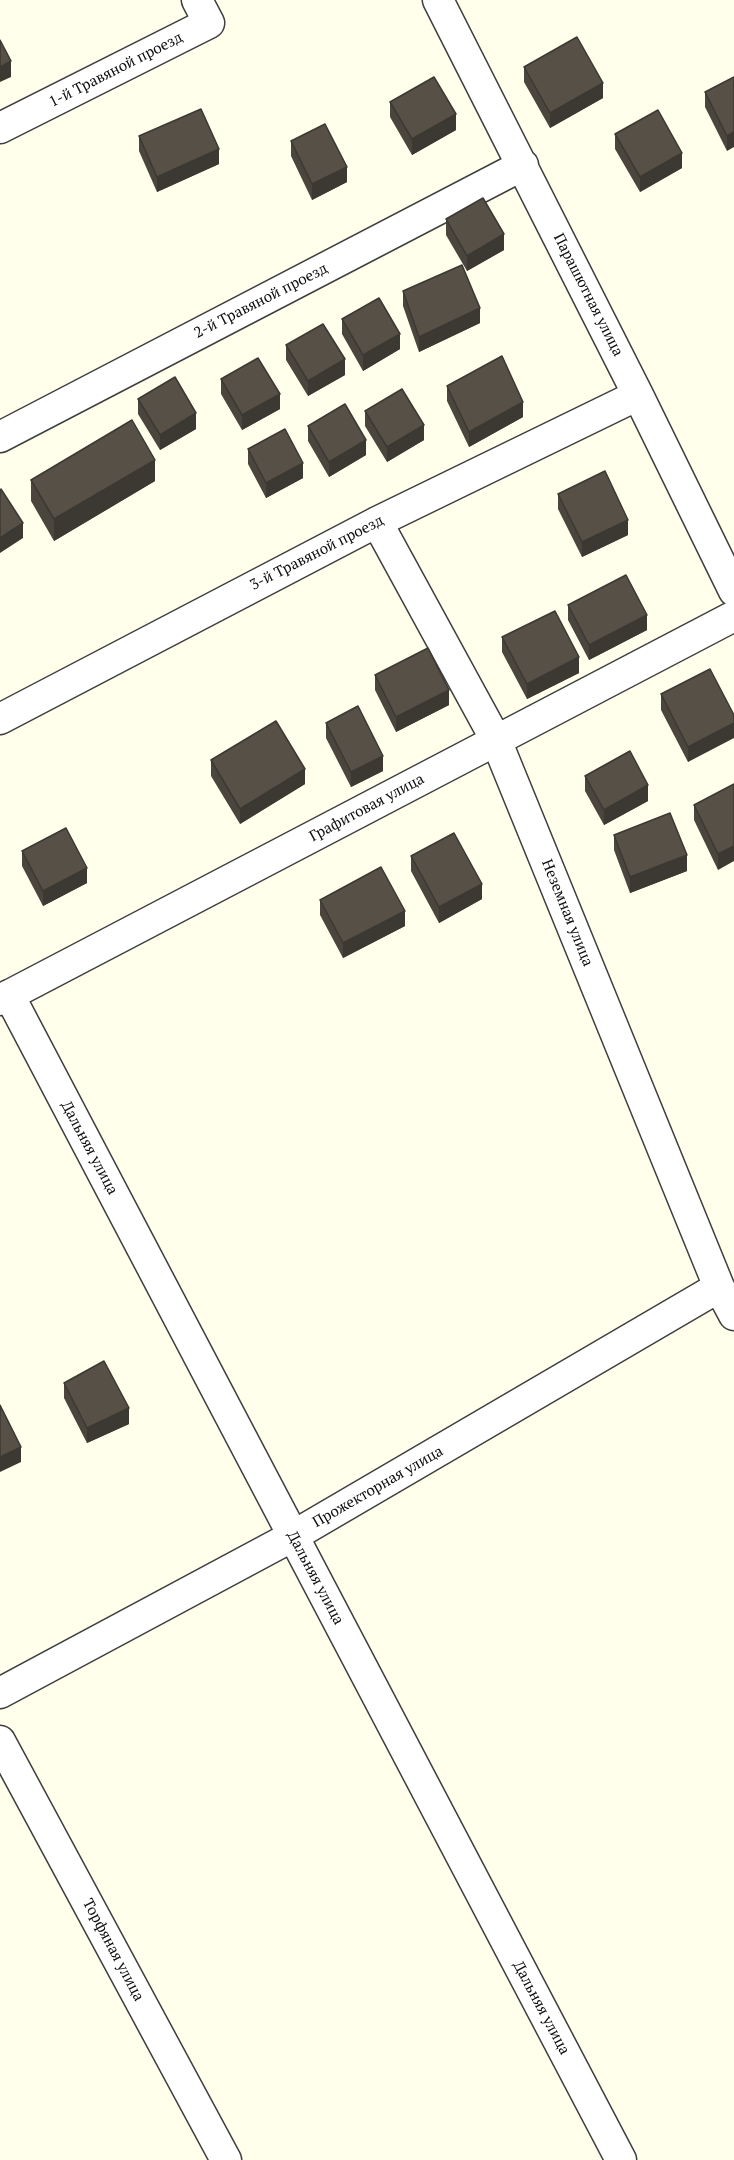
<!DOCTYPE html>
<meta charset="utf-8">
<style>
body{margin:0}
canvas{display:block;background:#ffffeb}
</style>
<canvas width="734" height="2160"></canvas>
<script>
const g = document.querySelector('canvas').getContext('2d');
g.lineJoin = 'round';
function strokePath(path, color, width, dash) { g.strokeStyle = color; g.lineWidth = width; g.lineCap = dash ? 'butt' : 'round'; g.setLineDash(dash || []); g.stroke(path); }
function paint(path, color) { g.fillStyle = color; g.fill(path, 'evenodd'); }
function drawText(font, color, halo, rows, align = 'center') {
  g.font = font + ' "PT Serif",serif'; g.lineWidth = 6; g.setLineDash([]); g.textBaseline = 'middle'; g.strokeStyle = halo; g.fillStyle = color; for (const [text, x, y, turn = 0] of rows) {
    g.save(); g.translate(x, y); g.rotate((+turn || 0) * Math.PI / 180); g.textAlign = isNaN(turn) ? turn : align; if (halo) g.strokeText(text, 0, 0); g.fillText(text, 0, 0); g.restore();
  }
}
const minor = new Path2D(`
 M 438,0 L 638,395 L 734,591
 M 0,128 L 209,23 L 197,0
 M 0,437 L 523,165
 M 377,522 L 496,740 L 719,1287 L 734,1315
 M 0,719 L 377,522 L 638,395
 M 9,995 L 621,2160
 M 0,1000 L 734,616
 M 0,1693 L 293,1536 L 719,1287
 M 0,1741 L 226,2160`);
strokePath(minor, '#3f3f3f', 33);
strokePath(minor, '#fff', 30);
paint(new Path2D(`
 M 524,67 L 603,98 L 550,128 L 524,82 Z
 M 734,77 L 727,151 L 705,107 L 705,92 Z
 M 390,102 L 456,130 L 412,155 L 390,117 Z
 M 615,134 L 682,168 L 640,192 L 615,149 Z
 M 139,136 L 219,164 L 157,192 L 139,151 Z
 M 291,141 L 347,182 L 312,200 L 291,156 Z
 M 446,219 L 504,250 L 467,271 L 446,235 Z
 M 403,291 L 480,323 L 419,352 L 403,306 Z
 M 342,319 L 400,349 L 363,371 L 342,334 Z
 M 286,345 L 345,375 L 308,396 L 286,360 Z
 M 221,379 L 280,409 L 242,430 L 221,394 Z
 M 447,386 L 523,417 L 469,447 L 447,401 Z
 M 138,399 L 196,429 L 160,450 L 138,414 Z
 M 365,411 L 424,440 L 387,462 L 365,426 Z
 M 308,426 L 366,455 L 329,477 L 308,441 Z
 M 248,449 L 303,478 L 266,498 L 248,464 Z
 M 31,480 L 155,481 L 54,541 L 31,501 Z
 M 558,494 L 628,535 L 582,557 L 558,509 Z
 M 568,605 L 647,630 L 589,660 L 568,620 Z
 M 502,637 L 579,673 L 527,699 L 502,652 Z
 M 375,675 L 449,705 L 396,732 L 375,690 Z
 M 661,694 L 734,715 L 688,762 L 661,710 Z
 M 326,723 L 383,771 L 351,787 L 326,738 Z
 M 211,760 L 305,784 L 240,824 L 211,776 Z
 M 585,776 L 648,801 L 604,825 L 585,791 Z
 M 734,784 L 718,870 L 694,820 L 694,805 Z
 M 614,835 L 687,871 L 630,893 L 614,850 Z
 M 22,851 L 87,883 L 43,906 L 22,866 Z
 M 411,856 L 482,899 L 439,923 L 411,871 Z
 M 320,900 L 405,926 L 343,958 L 320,915 Z
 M 64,1383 L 129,1424 L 87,1443 L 64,1398 Z`), '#4a453d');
paint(new Path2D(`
 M 11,61 L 11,77 L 0,82 L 0,67 Z
 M 603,83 L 603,98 L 550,128 L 550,113 Z
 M 456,114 L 456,130 L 412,155 L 412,139 Z
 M 734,132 L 734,147 L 727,151 L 727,136 Z
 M 219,149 L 219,164 L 157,192 L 157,177 Z
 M 682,153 L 682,168 L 640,192 L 640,177 Z
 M 347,167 L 347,182 L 312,200 L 312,184 Z
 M 504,234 L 504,250 L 467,271 L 467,256 Z
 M 480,308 L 480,323 L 419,352 L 419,337 Z
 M 400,334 L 400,349 L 363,371 L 363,355 Z
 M 345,359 L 345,375 L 308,396 L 308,381 Z
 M 280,394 L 280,409 L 242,430 L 242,415 Z
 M 523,402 L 523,417 L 469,447 L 469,432 Z
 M 196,413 L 196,429 L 160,450 L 160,435 Z
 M 424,425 L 424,440 L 387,462 L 387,447 Z
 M 366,440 L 366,455 L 329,477 L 329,462 Z
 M 155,460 L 155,481 L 54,541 L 54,519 Z
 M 303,463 L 303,478 L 266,498 L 266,483 Z
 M 628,520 L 628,535 L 582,557 L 582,542 Z
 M 23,523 L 23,538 L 0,553 L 0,538 Z
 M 647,615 L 647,630 L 589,660 L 589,645 Z
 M 579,657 L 579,673 L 527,699 L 527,684 Z
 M 449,690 L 449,705 L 396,732 L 396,717 Z
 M 734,723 L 734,738 L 688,762 L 688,747 Z
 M 383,756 L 383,771 L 351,787 L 351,772 Z
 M 305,769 L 305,784 L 240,824 L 240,809 Z
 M 648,785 L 648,801 L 604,825 L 604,810 Z
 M 734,846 L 734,861 L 718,870 L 718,854 Z
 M 687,855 L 687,871 L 630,893 L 630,877 Z
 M 87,868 L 87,883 L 43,906 L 43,891 Z
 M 482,884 L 482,899 L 439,923 L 439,907 Z
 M 405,911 L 405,926 L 343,958 L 343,943 Z
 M 129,1408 L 129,1424 L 87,1443 L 87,1428 Z
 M 21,1447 L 21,1462 L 0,1472 L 0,1457 Z`), '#3c3832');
const building = new Path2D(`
 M 577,37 L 603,83 L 550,113 L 524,67 Z
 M 0,40 L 11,61 L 0,67 Z
 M 434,77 L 456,114 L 412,139 L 390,102 Z
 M 734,77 L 734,132 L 727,136 L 705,92 Z
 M 201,109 L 219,149 L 157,177 L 139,136 Z
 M 658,110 L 682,153 L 640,177 L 615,134 Z
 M 325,124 L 347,167 L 312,184 L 291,141 Z
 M 483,198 L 504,234 L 467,256 L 446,219 Z
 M 462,265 L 480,308 L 419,337 L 403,291 Z
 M 379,298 L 400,334 L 363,355 L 342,319 Z
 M 323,324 L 345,359 L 308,381 L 286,345 Z
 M 502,356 L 523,402 L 469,432 L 447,386 Z
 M 258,358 L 280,394 L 242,415 L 221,379 Z
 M 175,377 L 196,413 L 160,435 L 138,399 Z
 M 402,389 L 424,425 L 387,447 L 365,411 Z
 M 345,404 L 366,440 L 329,462 L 308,426 Z
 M 132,420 L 155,460 L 54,519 L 31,480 Z
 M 285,429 L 303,463 L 266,483 L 248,449 Z
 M 605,471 L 628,520 L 582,542 L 558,494 Z
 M 1,489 L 23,523 L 0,538 L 0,490 Z
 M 626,575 L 647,615 L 589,645 L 568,605 Z
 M 555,611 L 579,657 L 527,684 L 502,637 Z
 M 428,648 L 449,690 L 396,717 L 375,675 Z
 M 710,669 L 734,715 L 734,723 L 688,747 L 661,694 Z
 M 358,706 L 383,756 L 351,772 L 326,723 Z
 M 276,721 L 305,769 L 240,809 L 211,760 Z
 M 630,751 L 648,785 L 604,810 L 585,776 Z
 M 734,784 L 734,846 L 718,854 L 694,805 Z
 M 670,813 L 687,855 L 630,877 L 614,835 Z
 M 66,828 L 87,868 L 43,891 L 22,851 Z
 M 454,833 L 482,884 L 439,907 L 411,856 Z
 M 381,867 L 405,911 L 343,943 L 320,900 Z
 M 104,1361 L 129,1408 L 87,1428 L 64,1383 Z
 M 0,1405 L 21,1447 L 0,1457 Z`);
paint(building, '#565047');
strokePath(building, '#3c3832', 1.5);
drawText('15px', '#0c0c0c', '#fff', [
 ["1-й Травяной проезд",116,70,-27],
 ["Парашютная улица",588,295,63],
 ["2-й Травяной проезд",261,301,-27],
 ["3-й Травяной проезд",317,553,-27],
 ["Графитовая улица",367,808,-28],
 ["Неземная улица",567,913,68],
 ["Дальняя улица",89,1148,62],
 ["Прожекторная улица",378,1487,-30],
 ["Дальняя улица",315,1578,62],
 ["Торфяная улица",113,1950,62],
 ["Дальняя улица",541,2008,62]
]);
</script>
